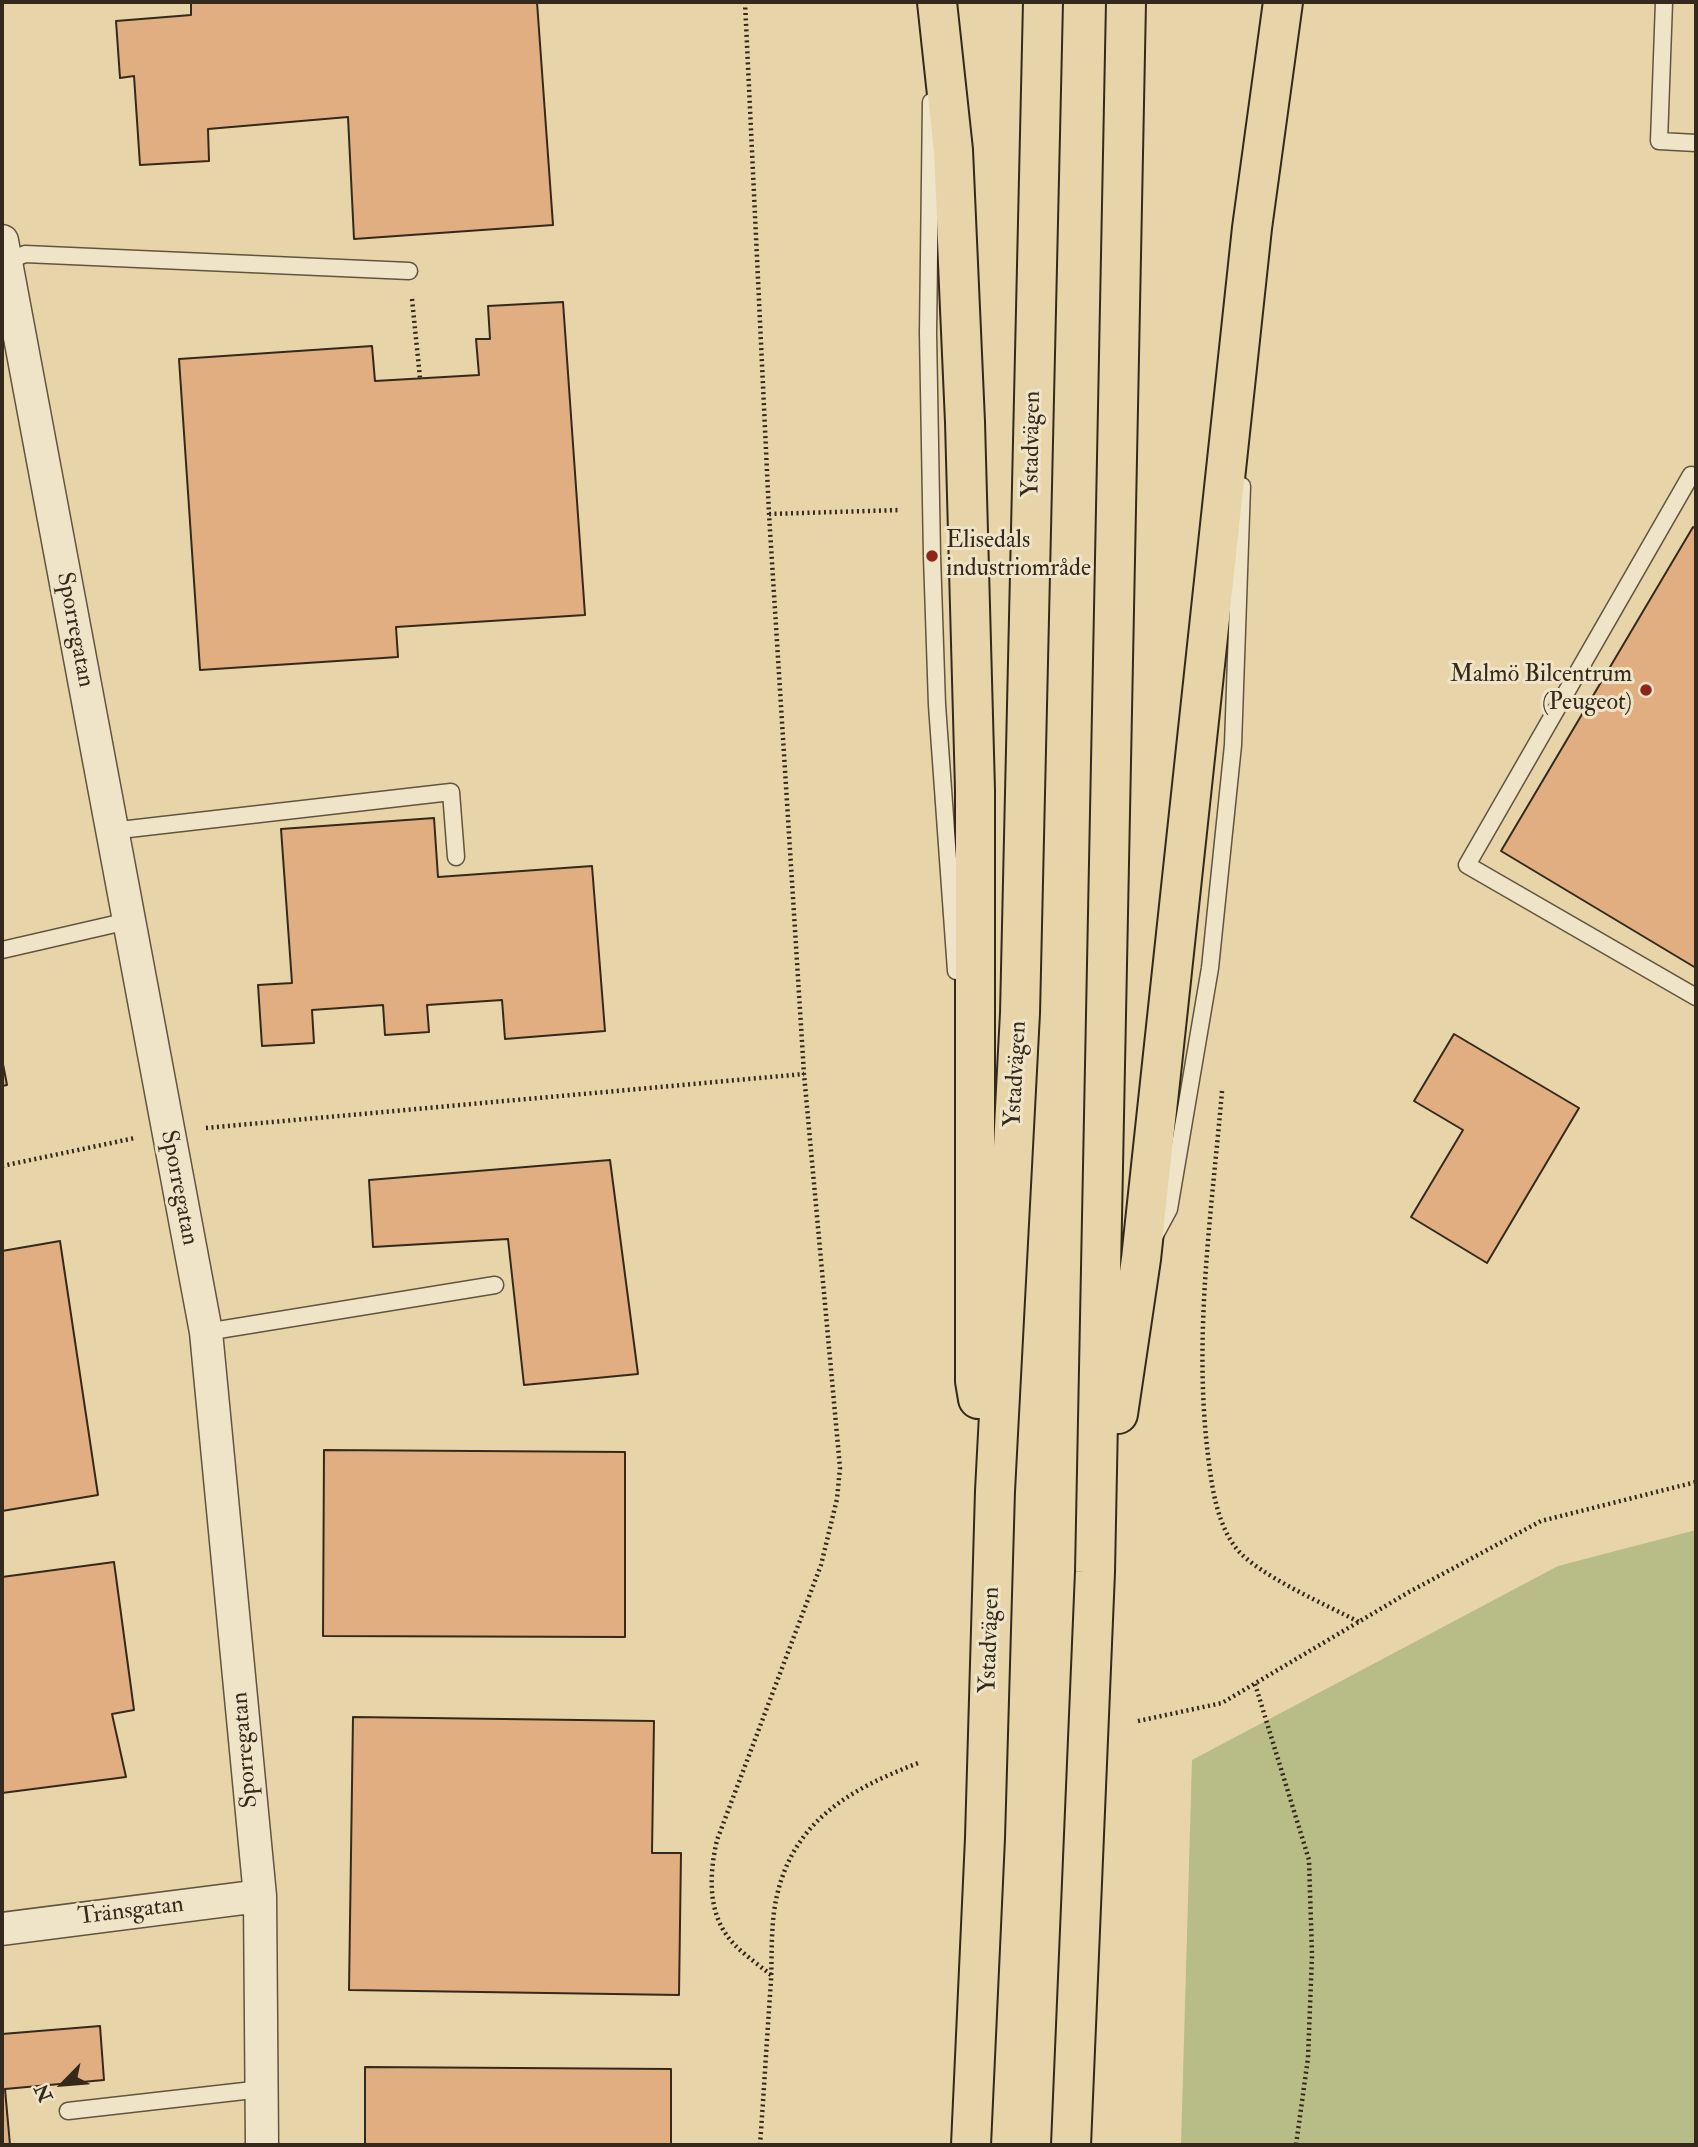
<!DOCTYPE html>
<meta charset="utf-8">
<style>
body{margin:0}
#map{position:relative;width:1698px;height:2147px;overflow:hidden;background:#e7d5a9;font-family:"IM FELL Double Pica",serif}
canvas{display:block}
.frame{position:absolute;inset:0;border:4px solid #35291c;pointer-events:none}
.north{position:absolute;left:28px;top:2049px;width:70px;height:70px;-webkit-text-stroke:5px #efe4c7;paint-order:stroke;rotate:245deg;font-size:19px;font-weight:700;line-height:28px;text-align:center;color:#35291c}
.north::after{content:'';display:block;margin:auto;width:24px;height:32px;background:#35291c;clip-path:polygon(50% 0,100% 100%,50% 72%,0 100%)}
</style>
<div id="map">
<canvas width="1698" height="2147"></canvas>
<div class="frame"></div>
<div class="north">N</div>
</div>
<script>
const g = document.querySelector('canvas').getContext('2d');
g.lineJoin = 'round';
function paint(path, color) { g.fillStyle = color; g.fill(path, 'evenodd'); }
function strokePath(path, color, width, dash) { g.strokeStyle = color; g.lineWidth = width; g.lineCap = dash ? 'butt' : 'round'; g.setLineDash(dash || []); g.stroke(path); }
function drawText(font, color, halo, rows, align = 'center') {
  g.font = font + ' "IM FELL Double Pica",serif'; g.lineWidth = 6; g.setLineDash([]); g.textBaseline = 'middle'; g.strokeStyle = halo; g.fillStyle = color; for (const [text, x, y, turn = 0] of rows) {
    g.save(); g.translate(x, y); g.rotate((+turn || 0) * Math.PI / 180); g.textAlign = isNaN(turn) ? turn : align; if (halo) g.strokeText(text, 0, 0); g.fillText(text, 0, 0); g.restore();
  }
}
paint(new Path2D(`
 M 1696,1530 L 1696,2145 L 1181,2145 L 1192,1760 L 1558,1566 Z`), '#b8bc86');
const building = new Path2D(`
 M 191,2 L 537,2 L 553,225 L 354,239 L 348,117 L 208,129 L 209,161 L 140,165 L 134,76 L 120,78 L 116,21 L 191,15 Z
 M 563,302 L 585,615 L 396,627 L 398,657 L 200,670 L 179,359 L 372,346 L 375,381 L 479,375 L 476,339 L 490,339 L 488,306 Z
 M 1693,527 L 1696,529 L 1696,968 L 1501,851 Z
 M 434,818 L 438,877 L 592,866 L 605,1031 L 505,1039 L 502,1000 L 427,1005 L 429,1032 L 385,1035 L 383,1005 L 312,1010 L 314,1043 L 262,1046 L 258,985 L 292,983 L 281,829 Z
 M 1454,1034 L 1579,1108 L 1487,1263 L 1411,1217 L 1463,1130 L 1414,1101 Z
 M 2,1059 L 7,1085 L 2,1086 Z
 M 610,1160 L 638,1374 L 524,1385 L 508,1239 L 373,1247 L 369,1180 Z
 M 60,1241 L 98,1495 L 2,1511 L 2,1251 Z
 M 324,1450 L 625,1452 L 625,1637 L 323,1636 Z
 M 114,1562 L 134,1710 L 112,1714 L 126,1777 L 2,1793 L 2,1577 Z
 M 353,1717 L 654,1721 L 652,1853 L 681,1853 L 679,1995 L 349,1990 Z
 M 100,2026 L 104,2080 L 5,2089 L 10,2145 L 2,2145 L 2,2034 Z
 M 365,2067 L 671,2069 L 671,2145 L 365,2145 Z`);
paint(building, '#e0ae81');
strokePath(building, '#35291c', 2);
const service = new Path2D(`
 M 1664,2 L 1659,141 L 1696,143
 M 931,102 L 928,333 L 932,556 L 937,705 L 956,971
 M 6,262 L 25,254 L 409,271
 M 1696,478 L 1691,475 L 1467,865 L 1696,997
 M 111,831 L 451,792 L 456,857
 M 2,950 L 128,921
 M 1155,1235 L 1169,1209 L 1210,968 L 1233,745 L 1242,486
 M 206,1332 L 495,1285
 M 68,2111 L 262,2089`);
const minor = new Path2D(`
 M 2,241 L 206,1332 L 260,1896 L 262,2145
 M 2,1929 L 260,1896`);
const motorway = new Path2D(`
 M 937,2 L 953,150 L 965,422 L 975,790 L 975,1381 L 978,1399
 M 1118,1414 L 1141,1259 L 1252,228 L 1283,2
 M 971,2145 L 985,1838 L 995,1491 L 1020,1013 L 1043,2
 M 1071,2145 L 1095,1572 L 1126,2`);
strokePath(service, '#62543f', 19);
strokePath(minor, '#62543f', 35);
strokePath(motorway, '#35291c', 42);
strokePath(new Path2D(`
 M 745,2 L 769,514 L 804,1074 L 840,1468 L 837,1499 L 821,1565 L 717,1840 C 709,1875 707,1915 733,1943 C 744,1955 759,1965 771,1975
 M 412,299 L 420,378
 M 769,514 L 901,510
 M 1222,1091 C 1212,1209 1194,1328 1207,1447 C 1211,1480 1215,1521 1236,1548 C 1257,1575 1327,1605 1359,1622
 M 206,1128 L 804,1074
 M 2,1166 L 135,1138
 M 1255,1684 L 1309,1860 L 1312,1955 L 1308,2058 L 1296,2145
 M 1138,1721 L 1222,1703 L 1409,1592 L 1541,1521 L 1696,1482
 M 760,2145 C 764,2090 767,2036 771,1981 C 772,1958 771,1934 774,1912 C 786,1825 846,1790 921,1762`), '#35291c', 4.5, [2, 3.5]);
strokePath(service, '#efe4c7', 16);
strokePath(minor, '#efe4c7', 32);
strokePath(motorway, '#e7d5a9', 38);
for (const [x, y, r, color] of [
 [932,556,7,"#8f2418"],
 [1646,690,7,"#8f2418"]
]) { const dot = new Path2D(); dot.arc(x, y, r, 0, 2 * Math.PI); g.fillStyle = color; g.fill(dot); strokePath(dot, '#efe4c7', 2.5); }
drawText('24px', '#35291c', '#efe4c7', [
 ["Ystadvägen",1033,444,-89],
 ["Sporregatan",74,630,79],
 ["Ystadvägen",1017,1074,-87],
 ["Sporregatan",178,1188,79],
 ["Ystadvägen",991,1640,-88],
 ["Sporregatan",246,1750,-95],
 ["Tränsgatan",131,1912,-7]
]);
drawText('24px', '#35291c', '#efe4c7', [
 ["Elisedals",946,542],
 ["industriområde",946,570],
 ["Malmö Bilcentrum",1632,676,"right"],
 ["(Peugeot)",1632,704,"right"]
], 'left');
</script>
